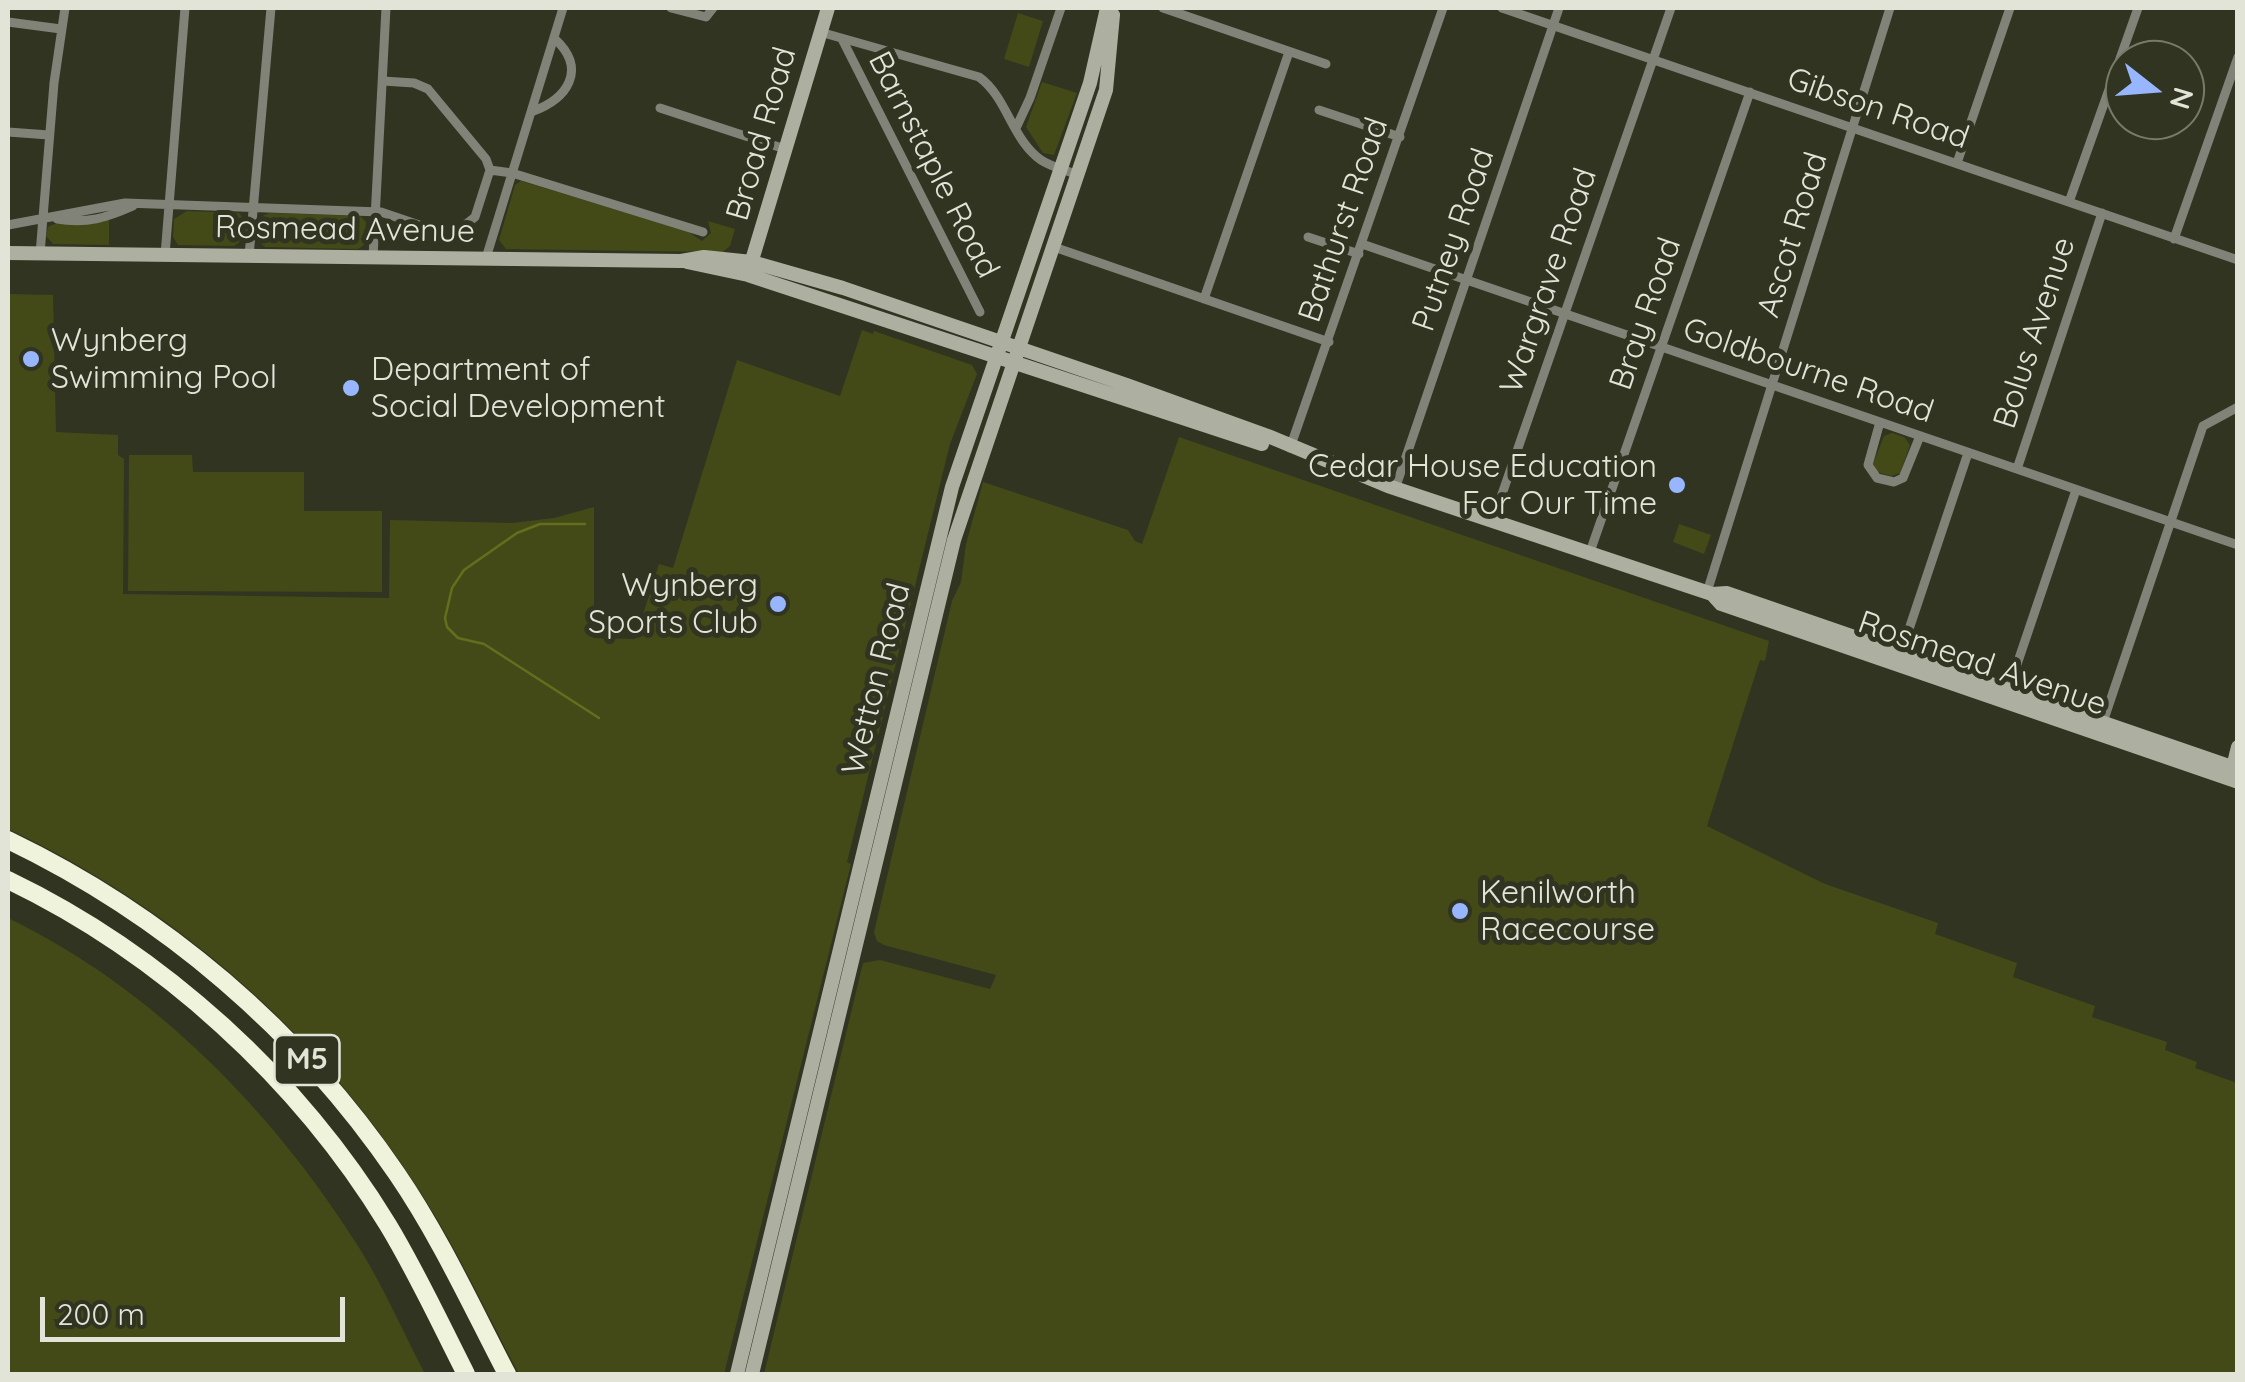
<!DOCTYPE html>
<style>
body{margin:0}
#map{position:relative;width:2245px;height:1382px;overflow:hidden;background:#313421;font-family:Quicksand,sans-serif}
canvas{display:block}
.frame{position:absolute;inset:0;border:10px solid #e2e4d8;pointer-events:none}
.north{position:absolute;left:2105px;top:40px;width:100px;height:100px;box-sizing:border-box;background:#313421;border:2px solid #787a6a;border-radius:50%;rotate:107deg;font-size:28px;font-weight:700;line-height:40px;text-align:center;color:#e2e4d8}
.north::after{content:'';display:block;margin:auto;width:35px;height:45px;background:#97b6fd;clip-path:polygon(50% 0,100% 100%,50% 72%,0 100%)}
.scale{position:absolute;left:40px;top:1297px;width:305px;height:45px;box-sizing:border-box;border:5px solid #e2e4d8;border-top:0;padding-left:12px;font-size:30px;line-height:35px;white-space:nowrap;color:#e2e4d8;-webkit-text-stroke:8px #313421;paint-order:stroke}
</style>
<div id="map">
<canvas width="2245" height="1382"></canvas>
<div class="frame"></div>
<div class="north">N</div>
<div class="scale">200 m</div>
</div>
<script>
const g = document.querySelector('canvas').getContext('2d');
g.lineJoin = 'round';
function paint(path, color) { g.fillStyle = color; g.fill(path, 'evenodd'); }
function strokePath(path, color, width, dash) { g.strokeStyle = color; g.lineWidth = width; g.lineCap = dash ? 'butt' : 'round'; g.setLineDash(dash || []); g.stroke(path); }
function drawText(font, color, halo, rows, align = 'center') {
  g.font = font + ' Quicksand,sans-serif'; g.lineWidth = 10; g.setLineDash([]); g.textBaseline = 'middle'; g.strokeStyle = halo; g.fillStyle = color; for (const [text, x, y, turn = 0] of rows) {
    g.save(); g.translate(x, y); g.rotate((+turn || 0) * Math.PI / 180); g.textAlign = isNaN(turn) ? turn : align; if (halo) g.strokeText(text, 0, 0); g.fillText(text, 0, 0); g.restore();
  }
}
paint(new Path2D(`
 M 1018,13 L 1043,21 L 1029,67 L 1004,59 Z
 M 1042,82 L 1077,93 L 1054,155 L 1043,153 L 1026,127 Z
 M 521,181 L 687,231 L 702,241 L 711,233 L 708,221 L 735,229 L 730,246 L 723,252 L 506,249 L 499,240 L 515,185 Z
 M 187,211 L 239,213 L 246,222 L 245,238 L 234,246 L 178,245 L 173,237 L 174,219 Z
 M 270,213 L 360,216 L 366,222 L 364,245 L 358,249 L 265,247 L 255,238 C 256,226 256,216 270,213 Z
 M 109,220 L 109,245 L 53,244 L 46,236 L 48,227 C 62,218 88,227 109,220 Z
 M 8,294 L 53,295 L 56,432 L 118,435 L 118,455 L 124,459 L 123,594 L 389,598 L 390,520 L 512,523 L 554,518 L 594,507 L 594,638 L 635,639 L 659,564 L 673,568 L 737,360 L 840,396 L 862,330 L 873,334 L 874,331 L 972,365 L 977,374 L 950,444 L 847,862 L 851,864 L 724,1374 L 519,1374 C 487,1314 458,1251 421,1193 C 321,1035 176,908 8,829 Z
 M 1892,433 L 1904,437 L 1910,445 L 1900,473 L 1891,476 L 1877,472 L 1873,464 L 1884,436 Z
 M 1179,437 L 1769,641 L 1765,661 L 1760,660 L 1707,826 L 1825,884 L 1938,923 L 1935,934 L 2017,963 L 2013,977 L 2095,1006 L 2092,1017 L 2167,1042 L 2165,1050 L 2197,1062 L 2195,1068 L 2237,1083 L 2237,1374 L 764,1374 L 863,963 L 880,960 L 990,989 L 996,975 L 884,945 L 877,941 L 874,932 L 952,601 L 961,582 L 966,544 L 983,482 L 1128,530 L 1135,541 L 1142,544 Z
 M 129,455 L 192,455 L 193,472 L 304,472 L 304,511 L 382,511 L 382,592 L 128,591 Z
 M 1679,524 L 1711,535 L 1704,554 L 1673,542 Z
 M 8,918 C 153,988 273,1111 358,1246 C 384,1287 403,1332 425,1374 L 8,1374 Z`), '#434a17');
strokePath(new Path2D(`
 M 585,524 L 540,524 L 517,533 L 464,570 L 452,588 L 445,618 L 447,627 L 458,638 L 484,644 L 599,718`), '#646e1d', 2.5);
strokePath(new Path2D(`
 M 671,8 L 706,17 L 713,8
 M 1163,8 L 1326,64
 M 1502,8 L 2238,260
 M 8,22 L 61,29
 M 820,32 L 979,77 C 1007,97 1012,140 1041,160 C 1051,167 1066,170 1078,175
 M 842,39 L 980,312
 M 383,81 L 414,83 L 428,89 L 486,159 L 490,170 L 512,173 L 703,232
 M 660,108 L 785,149
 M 1319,110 L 1400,137
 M 531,112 C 568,99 588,69 554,38
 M 1016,128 L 1030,98 L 1061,8
 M 8,132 L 49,135
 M 1957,163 L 2010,8
 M 2069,202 L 2138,8
 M 57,219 C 87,224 106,218 133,206
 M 8,225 L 125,203 L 381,212 L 428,228 L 460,229 L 475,217 L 490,170
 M 1308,237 L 1359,254
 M 2174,239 L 2238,57
 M 1362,244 L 2238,545
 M 1051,246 L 1329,342
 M 40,254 L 54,83 L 65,8
 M 165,255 L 185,8
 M 249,256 L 271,8
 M 373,257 L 386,8
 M 486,258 L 563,8
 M 1204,299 L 1289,52
 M 1880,422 L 1868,465 L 1877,478 L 1894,482 L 1903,478 L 1920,436
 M 1290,448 L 1443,8
 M 2017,469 L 2102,213
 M 1395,489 L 1559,8
 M 1493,520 L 1671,8
 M 1590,552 L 1750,92
 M 1707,592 L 1890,8
 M 1900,656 L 1968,453
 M 2008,691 L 2076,490
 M 2103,722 L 2203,426 L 2238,407`), '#818379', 9);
strokePath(new Path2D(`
 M 8,253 L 681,261 L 704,257 L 752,262 L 843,288 L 1127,385 L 1268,436 L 1388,486 L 1712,594 L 1727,593 L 2238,769
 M 687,262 L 748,275 L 1262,444
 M 749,270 L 828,8
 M 1712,594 L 1721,604 L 2238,782
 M 2238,747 L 2235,759 L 2238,773
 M 737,1374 L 952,487 L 1090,83 L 1107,8
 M 752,1374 L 954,540 L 1106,90 L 1113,15`), '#adb0a1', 14);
strokePath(new Path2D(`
 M 8,840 C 164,915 299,1030 397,1174 C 440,1237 472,1307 507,1374
 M 8,880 C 162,954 299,1079 388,1225 C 417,1273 441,1325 466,1374`), '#eff3dc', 18);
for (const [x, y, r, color] of [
 [31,359,10,"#97b6fd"],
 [351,388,10,"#97b6fd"],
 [1677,485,10,"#97b6fd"],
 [778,604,10,"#97b6fd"],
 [1460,911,10,"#97b6fd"]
]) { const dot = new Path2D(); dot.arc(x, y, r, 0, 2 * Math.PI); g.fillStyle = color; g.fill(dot); strokePath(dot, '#313421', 4); }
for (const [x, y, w] of [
 [307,1060,65]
]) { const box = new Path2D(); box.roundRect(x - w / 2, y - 25, w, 50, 8); g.fillStyle = '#313421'; g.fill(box); strokePath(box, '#e2e4d8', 2.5); }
drawText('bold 30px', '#e2e4d8', null, [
 ["M5",307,1060]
]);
drawText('32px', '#e2e4d8', '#313421', [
 ["Gibson Road",1878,109,19],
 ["Broad Road",762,134,-74],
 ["Barnstaple Road",933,165,63],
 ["Bathurst Road",1344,220,-71],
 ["Rosmead Avenue",345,230,1],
 ["Ascot Road",1793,235,-73],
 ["Putney Road",1454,240,-71],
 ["Wargrave Road",1549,281,-71],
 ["Bray Road",1646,314,-71],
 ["Bolus Avenue",2035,333,-72],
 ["Goldbourne Road",1808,371,19],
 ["Rosmead Avenue",1982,664,19],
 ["Wetton Road",877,679,-76]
]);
drawText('32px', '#e2e4d8', '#313421', [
 ["Wynberg",51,341],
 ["Swimming Pool",51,378],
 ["Department of",371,370],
 ["Social Development",371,407],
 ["Cedar House Education",1657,467,"right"],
 ["For Our Time",1657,504,"right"],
 ["Wynberg",758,586,"right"],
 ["Sports Club",758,623,"right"],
 ["Kenilworth",1480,893],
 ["Racecourse",1480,930]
], 'left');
</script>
